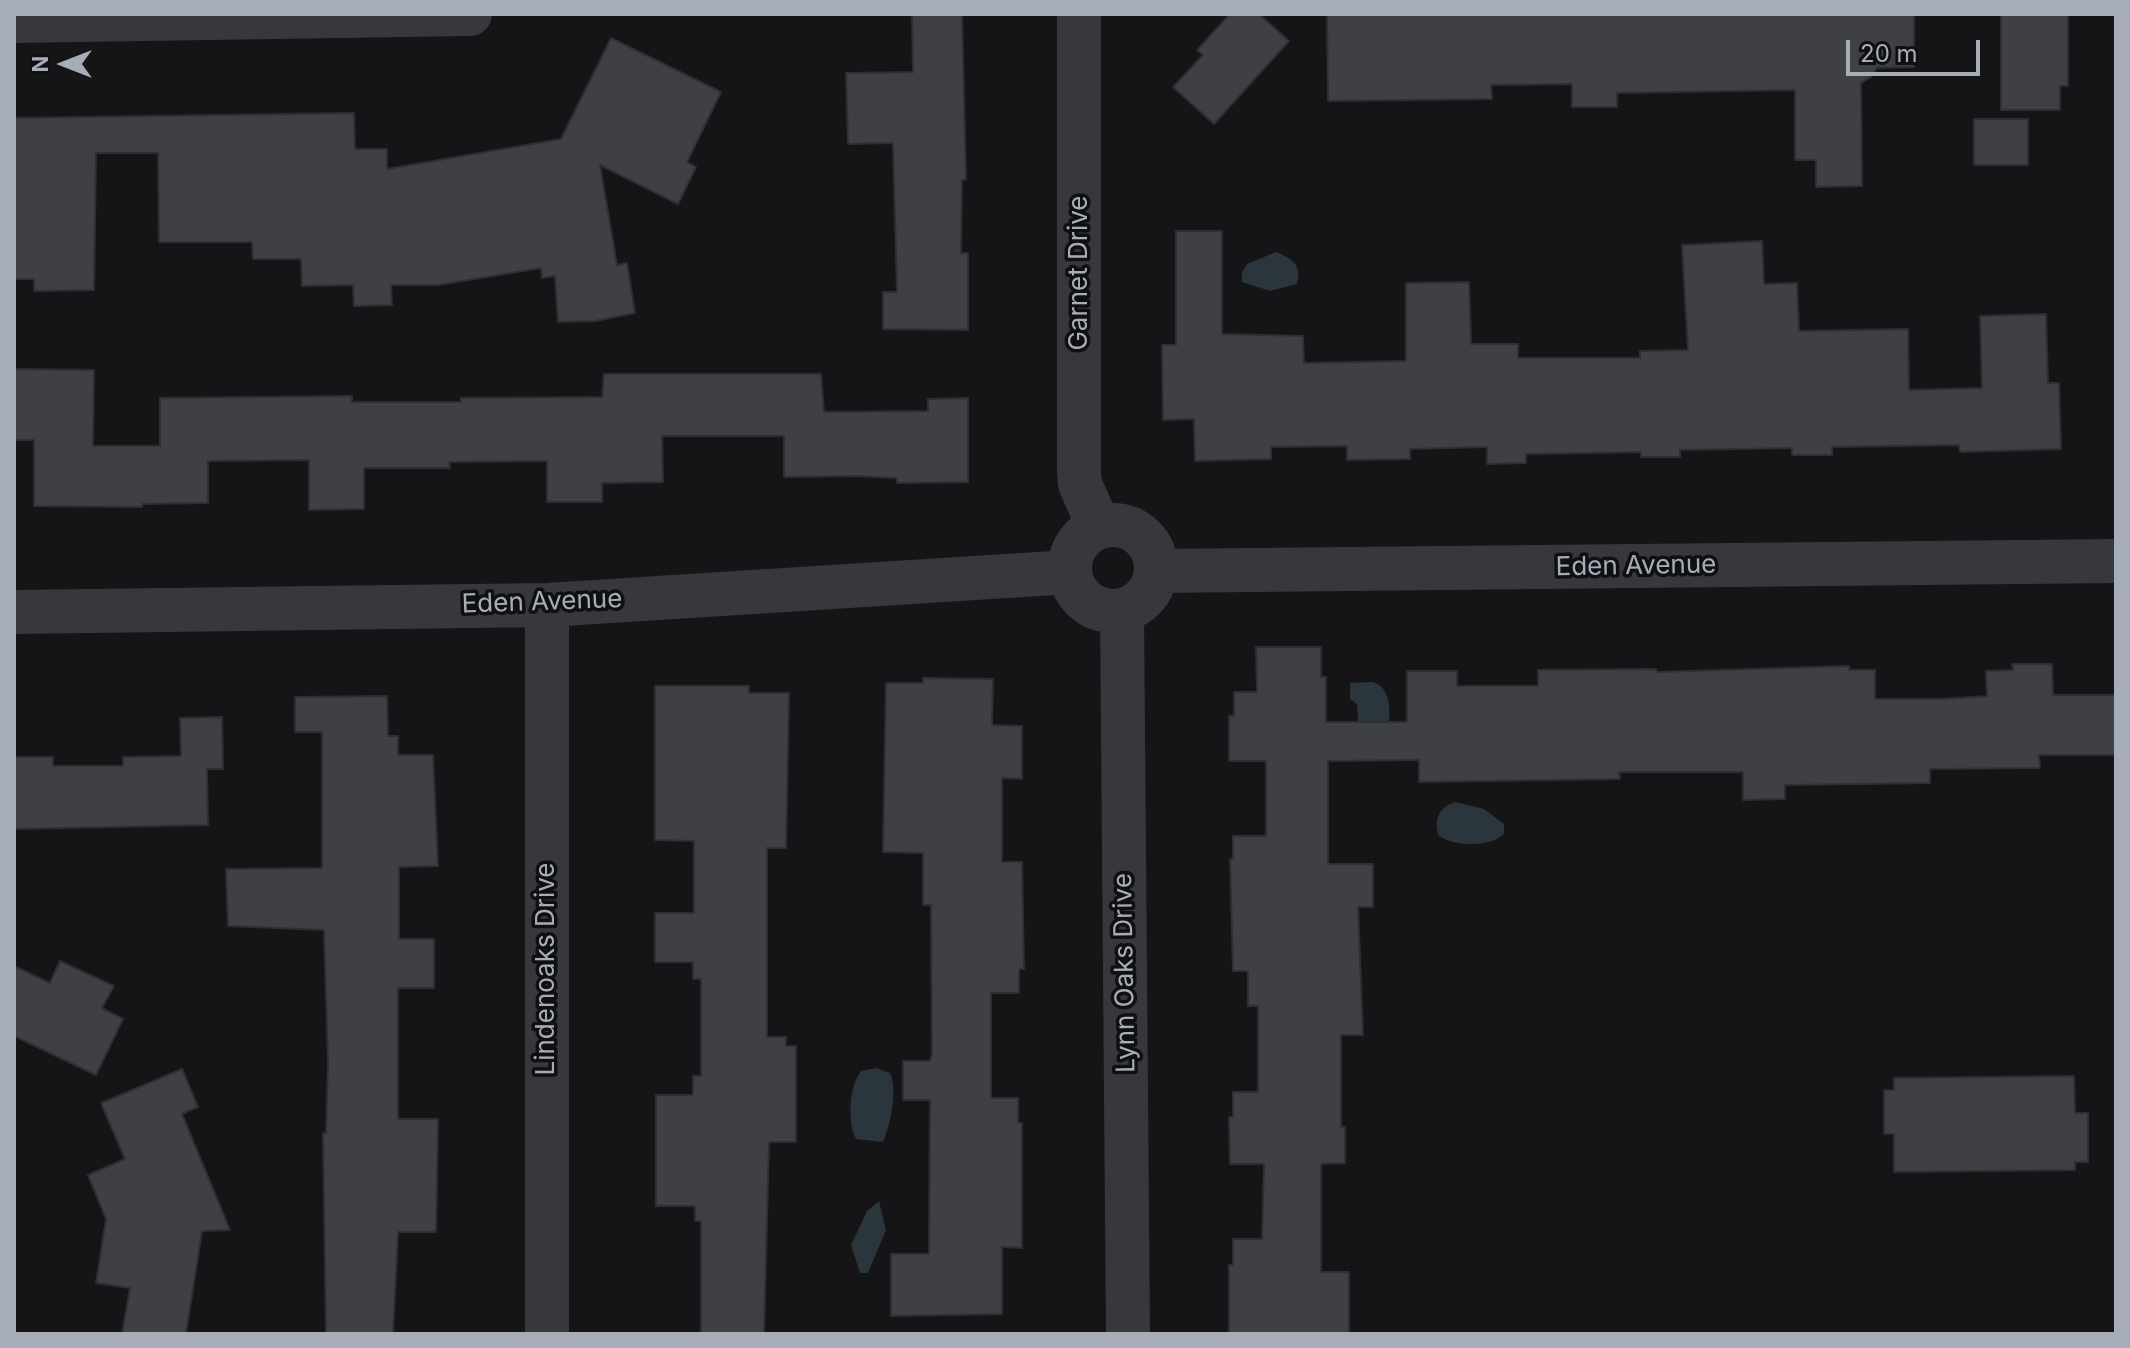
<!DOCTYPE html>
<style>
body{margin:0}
#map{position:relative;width:2130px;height:1348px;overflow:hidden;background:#151517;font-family:Inter,sans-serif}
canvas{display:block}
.frame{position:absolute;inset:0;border:16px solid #a7adb8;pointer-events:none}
.north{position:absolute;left:24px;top:24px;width:80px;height:80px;-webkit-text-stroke:6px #101012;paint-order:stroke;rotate:270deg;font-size:22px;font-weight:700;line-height:32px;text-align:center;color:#a7adb8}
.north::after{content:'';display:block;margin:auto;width:28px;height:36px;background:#a7adb8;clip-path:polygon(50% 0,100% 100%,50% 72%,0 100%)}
.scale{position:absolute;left:1846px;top:40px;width:134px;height:36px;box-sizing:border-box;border:4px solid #a7adb8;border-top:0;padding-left:10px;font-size:24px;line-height:28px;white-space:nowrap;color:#a7adb8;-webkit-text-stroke:6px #101012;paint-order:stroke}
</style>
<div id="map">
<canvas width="2130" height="1348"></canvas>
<div class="frame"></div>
<div class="north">N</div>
<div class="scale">20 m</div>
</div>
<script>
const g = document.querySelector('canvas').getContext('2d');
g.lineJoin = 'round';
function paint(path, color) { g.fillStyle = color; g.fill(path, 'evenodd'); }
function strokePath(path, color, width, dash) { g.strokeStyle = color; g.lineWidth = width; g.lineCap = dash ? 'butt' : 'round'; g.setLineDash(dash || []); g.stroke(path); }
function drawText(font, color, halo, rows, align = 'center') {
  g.font = font + ' Inter,sans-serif'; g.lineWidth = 7; g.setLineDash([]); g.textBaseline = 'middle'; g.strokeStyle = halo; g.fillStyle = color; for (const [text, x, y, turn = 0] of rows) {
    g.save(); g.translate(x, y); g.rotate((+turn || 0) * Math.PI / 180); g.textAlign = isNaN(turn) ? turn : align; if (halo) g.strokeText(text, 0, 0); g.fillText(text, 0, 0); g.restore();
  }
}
paint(new Path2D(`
 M 1276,252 C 1293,259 1302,265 1297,284 L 1270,291 L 1242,282 L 1242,272 L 1247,264 Z
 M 1373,682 C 1396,690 1388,721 1388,741 L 1359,736 L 1357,704 L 1350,699 L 1350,683 Z
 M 1455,802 L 1484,809 L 1504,824 L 1504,834 C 1491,847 1454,847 1439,836 C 1433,821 1439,807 1455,802 Z
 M 876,1068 L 890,1073 C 898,1089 890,1127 883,1142 L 856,1139 C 847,1121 849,1087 861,1071 Z
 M 879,1201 L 886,1230 L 868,1273 L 860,1273 L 851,1245 L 867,1211 Z`), '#2b353c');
const building = new Path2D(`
 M 912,14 L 962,14 L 966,180 L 962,180 L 961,253 L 968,253 L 968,330 L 883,329 L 883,292 L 897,292 L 893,143 L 848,144 L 846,73 L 913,72 Z
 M 1230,14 L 1259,14 L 1289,41 L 1214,124 L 1173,87 L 1203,55 L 1197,50 Z
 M 1327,14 L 1914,14 L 1914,67 L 1877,68 L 1871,77 L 1861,83 L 1862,186 L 1816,187 L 1816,160 L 1795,160 L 1795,90 L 1617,93 L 1617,107 L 1572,107 L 1572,84 L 1491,85 L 1492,99 L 1328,101 Z
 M 2001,14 L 2068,14 L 2068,86 L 2060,86 L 2060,110 L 2001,110 Z
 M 611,38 L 721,92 L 687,162 L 696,167 L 678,204 L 600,165 L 617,265 L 627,263 L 635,313 L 595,321 L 558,322 L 555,276 L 542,278 L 541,268 L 438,285 L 391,285 L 392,305 L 354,306 L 353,285 L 302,286 L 301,259 L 253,259 L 252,242 L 159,242 L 158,153 L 96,153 L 94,290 L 34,291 L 34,279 L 14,279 L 14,118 L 354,113 L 355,149 L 387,149 L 387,169 L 561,139 Z
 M 1974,119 L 2028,119 L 2028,165 L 1974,165 Z
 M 1176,231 L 1222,231 L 1222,334 L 1303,336 L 1304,363 L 1406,361 L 1406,283 L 1469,282 L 1471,344 L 1518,344 L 1518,358 L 1640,358 L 1640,351 L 1688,350 L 1682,245 L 1762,241 L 1764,284 L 1797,283 L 1799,331 L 1908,329 L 1909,390 L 1982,388 L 1980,316 L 2046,314 L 2048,383 L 2059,383 L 2061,449 L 1960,452 L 1959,445 L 1832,447 L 1832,455 L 1792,455 L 1792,448 L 1680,450 L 1680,457 L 1641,457 L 1641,452 L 1526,454 L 1526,463 L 1487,464 L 1487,447 L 1410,449 L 1410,459 L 1347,460 L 1347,446 L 1271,447 L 1271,459 L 1195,461 L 1194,419 L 1163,420 L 1162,345 L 1176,345 Z
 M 14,369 L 94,370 L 93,446 L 160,446 L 160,398 L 352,396 L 352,402 L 461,402 L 461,398 L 602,397 L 604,374 L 821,374 L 824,412 L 928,411 L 928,399 L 968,398 L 968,482 L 897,483 L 897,478 L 858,476 L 784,477 L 784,436 L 662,436 L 663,482 L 602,483 L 602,502 L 547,502 L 547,461 L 449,462 L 450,468 L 364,468 L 364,509 L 309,510 L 309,460 L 208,461 L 208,503 L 142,504 L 142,507 L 34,506 L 34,440 L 14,440 Z
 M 1256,647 L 1321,647 L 1321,677 L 1326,677 L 1326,722 L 1407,722 L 1407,671 L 1457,671 L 1457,686 L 1538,686 L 1538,670 L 1656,669 L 1656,672 L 1849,666 L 1849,670 L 1875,670 L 1875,699 L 1943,699 L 1987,696 L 1986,671 L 2013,670 L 2012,664 L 2052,664 L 2053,695 L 2116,695 L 2116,755 L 2039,755 L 2040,768 L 1930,769 L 1930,783 L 1785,785 L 1785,799 L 1743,800 L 1743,772 L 1619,772 L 1620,779 L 1419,782 L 1419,760 L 1328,761 L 1328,864 L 1373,864 L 1373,907 L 1358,907 L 1363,1035 L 1341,1035 L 1341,1127 L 1345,1127 L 1345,1163 L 1321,1164 L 1321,1272 L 1349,1272 L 1349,1334 L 1229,1334 L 1229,1265 L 1233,1265 L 1233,1239 L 1262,1239 L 1264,1164 L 1230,1164 L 1229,1117 L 1233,1117 L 1233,1092 L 1258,1092 L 1258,1006 L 1248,1006 L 1248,971 L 1233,971 L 1230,859 L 1233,859 L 1233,836 L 1266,836 L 1266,761 L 1229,761 L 1229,716 L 1234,716 L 1234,692 L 1257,692 Z
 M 923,678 L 993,679 L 992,725 L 1022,726 L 1022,779 L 1002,778 L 1002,862 L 1022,862 L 1024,969 L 1019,969 L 1019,993 L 991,993 L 991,1098 L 1018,1098 L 1018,1123 L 1022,1123 L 1022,1248 L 1002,1247 L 1002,1314 L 891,1316 L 891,1254 L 929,1254 L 930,1100 L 903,1100 L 903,1061 L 930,1061 L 932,1054 L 931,905 L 923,905 L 923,853 L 883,852 L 886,683 L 923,683 Z
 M 655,686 L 749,686 L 749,693 L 789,693 L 786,848 L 767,848 L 767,1037 L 786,1037 L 786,1046 L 796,1046 L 796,1142 L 769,1142 L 764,1334 L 701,1334 L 701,1221 L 695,1221 L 695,1206 L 656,1206 L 656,1095 L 693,1095 L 693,1076 L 701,1076 L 701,979 L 693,979 L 693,962 L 655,962 L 655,913 L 694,913 L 694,841 L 655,840 Z
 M 387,696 L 388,736 L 398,736 L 398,755 L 433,755 L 438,866 L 399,867 L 399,939 L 434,939 L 434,988 L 398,988 L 398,1119 L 438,1119 L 436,1232 L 398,1232 L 393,1334 L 326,1334 L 323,1133 L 326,1133 L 328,1062 L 324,930 L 228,926 L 226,869 L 322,868 L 322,732 L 295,732 L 295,697 Z
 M 222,717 L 223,769 L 207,769 L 208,825 L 14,829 L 14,757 L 53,757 L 53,766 L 123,766 L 123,757 L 181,756 L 180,718 Z
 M 60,961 L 114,986 L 102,1008 L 123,1019 L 96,1075 L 14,1036 L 14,966 L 50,983 Z
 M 182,1069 L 198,1107 L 182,1114 L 230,1230 L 202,1231 L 186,1334 L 122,1334 L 130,1288 L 96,1283 L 106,1219 L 88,1175 L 125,1159 L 101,1103 Z
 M 2074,1076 L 2075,1113 L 2088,1113 L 2088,1162 L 2075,1162 L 2075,1170 L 1894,1172 L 1894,1134 L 1884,1134 L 1884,1090 L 1894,1090 L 1894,1078 Z`);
paint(building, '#3f4044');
strokePath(building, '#2f2f33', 2);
strokePath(new Path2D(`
 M 1079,14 L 1079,470 L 1080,484 L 1099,527
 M 14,21 L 470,14
 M1070 568a43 43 0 1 1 86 0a43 43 0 1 1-86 0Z
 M 1156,571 L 2116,561
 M 1122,611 L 1128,1334
 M 14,612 L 547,605 L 1070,572
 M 547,1334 L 547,605`), '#36383c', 44);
drawText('26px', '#a7adb8', '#101012', [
 ["Garnet Drive",1079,273,-90],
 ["Eden Avenue",1636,566,-1],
 ["Eden Avenue",542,602,-2],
 ["Lindenoaks Drive",546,969,-90],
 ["Lynn Oaks Drive",1125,973,-91]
]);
</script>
